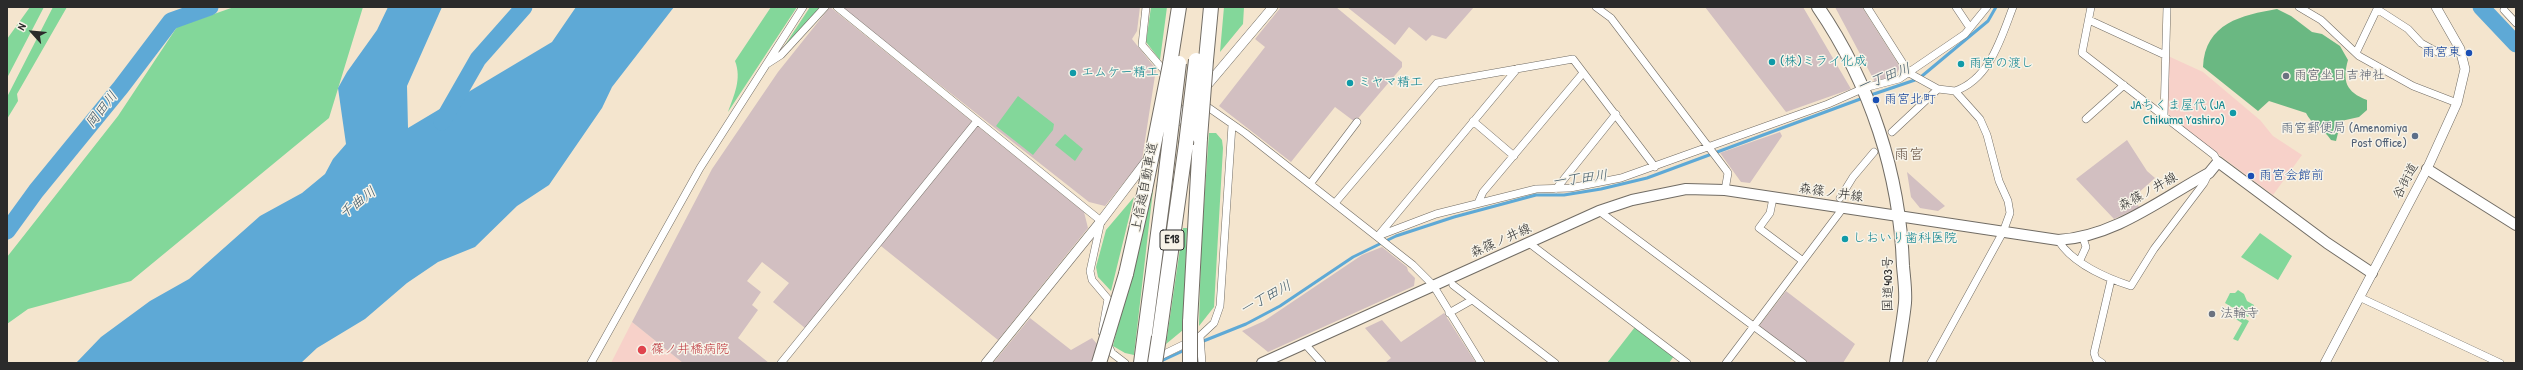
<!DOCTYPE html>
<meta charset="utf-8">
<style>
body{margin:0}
#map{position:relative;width:2523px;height:370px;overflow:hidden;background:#f4e5ce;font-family:"Patrick Hand",sans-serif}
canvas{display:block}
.frame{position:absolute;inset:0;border:8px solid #2b2b2b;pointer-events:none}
.north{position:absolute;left:12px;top:12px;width:40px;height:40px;-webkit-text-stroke:3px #f7f3e8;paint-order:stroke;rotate:297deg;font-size:11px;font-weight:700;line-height:16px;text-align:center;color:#2b2b2b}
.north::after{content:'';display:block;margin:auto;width:14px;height:18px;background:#2b2b2b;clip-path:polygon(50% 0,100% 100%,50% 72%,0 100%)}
</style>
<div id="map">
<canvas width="2523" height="370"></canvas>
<div class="frame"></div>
<div class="north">N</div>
</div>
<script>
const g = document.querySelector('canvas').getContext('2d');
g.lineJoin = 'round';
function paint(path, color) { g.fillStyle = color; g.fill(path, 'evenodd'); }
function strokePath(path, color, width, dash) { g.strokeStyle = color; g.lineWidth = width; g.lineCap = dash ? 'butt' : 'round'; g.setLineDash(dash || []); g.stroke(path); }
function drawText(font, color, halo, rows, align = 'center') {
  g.font = font + ' "Patrick Hand","Klee One",sans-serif'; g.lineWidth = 3; g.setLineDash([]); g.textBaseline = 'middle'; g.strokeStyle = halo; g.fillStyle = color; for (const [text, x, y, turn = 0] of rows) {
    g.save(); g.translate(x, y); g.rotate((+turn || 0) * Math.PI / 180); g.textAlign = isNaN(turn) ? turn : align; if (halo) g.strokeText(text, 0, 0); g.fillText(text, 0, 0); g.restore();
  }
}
paint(new Path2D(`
 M 2168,56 L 2203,72 L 2260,120 L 2273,136 L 2302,155 L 2273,195 L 2171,119 L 2166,108 Z
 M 632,322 L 683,363 L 611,363 Z`), '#f7d1c9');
paint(new Path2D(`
 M 830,7 L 1084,212 L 1088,228 L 998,340 L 876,242 L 805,328 L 773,302 L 789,283 L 762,262 L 747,281 L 761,292 L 752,305 L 758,310 L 738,338 L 769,363 L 683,363 L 632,322 L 712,169 L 778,72 Z
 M 841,7 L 1140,7 L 1137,31 L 1132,39 L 1156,69 L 1142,160 L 1105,206 L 1089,202 Z
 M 1281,7 L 1336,7 L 1402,62 L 1402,67 L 1355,122 L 1335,107 L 1291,162 L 1219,106 L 1265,47 L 1255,39 Z
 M 1347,7 L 1474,7 L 1446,39 L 1432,35 L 1426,41 L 1409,27 L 1395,45 Z
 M 1705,7 L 1803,7 L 1851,89 L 1786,112 Z
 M 1835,7 L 1862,7 L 1900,67 L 1896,75 L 1875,82 Z
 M 1780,132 L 1782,136 L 1750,183 L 1741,182 L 1720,153 Z
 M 2127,140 L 2147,171 L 2155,178 L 2136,195 L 2140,199 L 2136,204 L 2140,207 L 2114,219 L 2076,179 Z
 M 1907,172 L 1945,206 L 1938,211 L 1920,208 L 1911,197 Z
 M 1382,247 L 1407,267 L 1408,271 L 1415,278 L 1414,286 L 1268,352 L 1242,331 L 1264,321 L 1362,255 Z
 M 1786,291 L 1855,344 L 1843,363 L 1809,363 L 1759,326 Z
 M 1444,313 L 1476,363 L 1385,363 L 1391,358 L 1365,328 L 1382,320 L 1401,342 Z
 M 1030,318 L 1071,350 L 1092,338 L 1097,344 L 1092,363 L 993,363 Z`), '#d2bfc1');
paint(new Path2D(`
 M 30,7 L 44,7 L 7,78 L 7,39 Z
 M 53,7 L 67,7 L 17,94 L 18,101 L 7,119 L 7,97 Z
 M 234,7 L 363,7 L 329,118 L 131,281 L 28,309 L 7,324 L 7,257 L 118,116 L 177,27 Z
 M 771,7 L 797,7 L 728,112 C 734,95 742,79 735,61 Z
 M 810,7 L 820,7 L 783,48 Z
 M 1151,7 L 1167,7 L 1160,60 L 1146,42 Z
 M 1224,7 L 1244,7 L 1243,24 L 1220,52 Z
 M 1018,96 L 1054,124 L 1053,130 L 1033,155 L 996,126 Z
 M 1209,133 L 1216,133 L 1222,140 L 1223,148 L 1214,307 L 1199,326 L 1201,247 Z
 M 1065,134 L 1083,149 L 1075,161 L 1055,145 Z
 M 1150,189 L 1153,190 L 1134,355 L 1125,353 L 1113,346 Z
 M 1134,197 L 1111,291 L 1098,277 L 1096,267 L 1106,230 Z
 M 1183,228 L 1187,228 L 1183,330 L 1166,344 Z
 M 2260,233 L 2292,256 L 2278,280 L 2241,257 Z
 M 2238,290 L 2244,294 L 2247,301 L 2254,305 L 2248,317 L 2225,303 L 2230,293 L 2235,293 Z
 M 2236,314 L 2249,321 L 2238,341 L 2233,339 L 2242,323 L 2234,318 Z
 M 1635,327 L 1674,356 L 1669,363 L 1607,363 Z`), '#83d79a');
paint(new Path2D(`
 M 2277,9 L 2291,16 L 2312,32 L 2322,34 L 2340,46 L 2348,60 C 2342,81 2346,92 2367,100 L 2367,110 L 2359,117 L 2341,121 L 2336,141 L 2331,140 C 2323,128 2311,124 2306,113 L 2269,101 L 2258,111 L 2203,67 C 2205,23 2242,15 2277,9 Z`), '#6ab882');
paint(new Path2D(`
 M 388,7 L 442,7 L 407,86 L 408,128 L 552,42 L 576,7 L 674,7 L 612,87 L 602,108 L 549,185 L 517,206 L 475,247 L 438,262 L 407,283 L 365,319 L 317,348 L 301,363 L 76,363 L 101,337 L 150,301 L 189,279 L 260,216 L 302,193 L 325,174 L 333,159 L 346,144 L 338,88 L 347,72 L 377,30 Z`), '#5ea9d6');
strokePath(new Path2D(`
 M 1868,96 L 1915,80 L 1922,76 L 1988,21 L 1996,7
 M 1201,342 L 1246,324 L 1280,306 L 1353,257 L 1396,236 L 1454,217 L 1536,195 L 1564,195 L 1601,189 L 1647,178 L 1863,98
 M 1159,362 L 1185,350`), '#5ea9d6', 3);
strokePath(new Path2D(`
 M 2481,7 L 2516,44
 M 442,122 L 478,59 L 524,7
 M 7,231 L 36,191 L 121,87 L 171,21 L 210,7`), '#5ea9d6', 17);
const minor = new Path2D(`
 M 837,7 L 1101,221 L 1090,271 L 1092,280 L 1108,299 L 1102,332
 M 1146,7 L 1142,45 L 1168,75
 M 1596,7 L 1611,18 L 1726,170 L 1728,173 L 1725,190
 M 1867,7 L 1909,73 L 1938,89 L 1955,91 L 1980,119 L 1987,135 L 1999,181 L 2008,201 L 2010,213 L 2003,232 L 1931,363
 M 1956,7 L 1970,28
 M 2091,7 L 2082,53 L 2214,155 L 2218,162
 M 2299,7 L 2321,20 L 2359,56 L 2413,86 L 2457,103
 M 2377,9 L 2408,29 L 2421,43 L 2441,54 L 2460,49
 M 2504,10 L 2516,23
 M 2089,20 L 2165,55
 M 2356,53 L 2378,7
 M 767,64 L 781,55 L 825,7
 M 1955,91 C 1990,79 2001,38 2013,7
 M 1202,103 L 1245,133 L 1413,265 L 1433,285 L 1481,363
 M 2164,116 L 2167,7
 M 2086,119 L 2124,85
 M 1473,121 L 1514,156
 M 1892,132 L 1938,89
 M 1310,184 L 1357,122
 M 1556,189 L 1616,114
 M 1773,198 L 1770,213 L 1759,228 L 1803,261
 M 1840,198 L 1853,177 L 1874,152
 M 1335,203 L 1437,83 L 1573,59 L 1655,167
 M 1478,203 L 1483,192 L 1583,73
 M 1599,211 L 1803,363
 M 1378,236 L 1436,214 L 1536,189 L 1570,188 L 1621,178 L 1828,104 L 1864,88 L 1899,79 L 1965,34 L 1987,7
 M 1378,236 L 1517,69
 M 2058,240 C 2072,263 2106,278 2131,286 L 2154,249 L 2204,183 L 2209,173
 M 1529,243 L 1687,363
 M 2080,260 L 2086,247 L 2083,238
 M 1453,285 L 1555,363
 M 2359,297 L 2500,363
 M 1449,313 L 1472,300
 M 1106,341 L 1112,353 L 1125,363
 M 1305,344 L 1322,363
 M 1156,358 L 1191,341
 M 591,363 L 700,168 L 803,7
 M 781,363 L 977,121
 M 1202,363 L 1200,336 L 1214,323 L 1220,306 L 1232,125
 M 1726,363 L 1843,208
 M 2102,363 L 2096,359 L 2094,353 L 2111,280`);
const tertiary = new Path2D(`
 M 1203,90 L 1273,7
 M 986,363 L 1101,221 L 1189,105
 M 2325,363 L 2427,169 L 2457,103 L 2465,69 L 2460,49 L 2436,7`);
const secondary = new Path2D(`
 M 2427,169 L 2516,225
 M 1262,363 L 1599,211 L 1632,200 L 1686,189 L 1725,190 L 2058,240 C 2114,237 2161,199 2209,173 L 2218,162 L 2327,243 L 2372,273`);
const trunk = new Path2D(`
 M 1818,7 C 1870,83 1900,174 1903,266 C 1904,278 1906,291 1905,303 C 1903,323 1899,343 1896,363`);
const motorway = new Path2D(`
 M 1206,60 L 1211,7
 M 1170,64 L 1179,7
 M 1126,274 L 1145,190
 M 1190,322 L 1200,138
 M 1159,337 L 1186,144
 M 1141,363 L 1164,188`);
strokePath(minor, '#716c64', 8);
strokePath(tertiary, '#716c64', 10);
strokePath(secondary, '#716c64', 12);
strokePath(trunk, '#716c64', 14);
strokePath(motorway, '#716c64', 16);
strokePath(minor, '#fff', 7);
strokePath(tertiary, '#fff', 9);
strokePath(secondary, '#fff', 10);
strokePath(trunk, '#fff', 12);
strokePath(motorway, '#fff', 14);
const motorwayBridge = new Path2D(`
 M 1200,138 L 1206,60
 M 1186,144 L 1196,60
 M 1164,188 L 1179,63
 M 1145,190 L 1170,64
 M 1190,322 L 1190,363
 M 1099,363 L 1126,274
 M 1155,363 L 1159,337`);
strokePath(motorwayBridge, '#716c64', 16, []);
strokePath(motorwayBridge, '#fff', 14);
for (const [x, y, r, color] of [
 [2469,53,4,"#1a4fb4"],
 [1772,62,4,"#0f9aa8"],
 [1961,64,4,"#0f9aa8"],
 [1073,73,4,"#0f9aa8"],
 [2286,76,4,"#6b7280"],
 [1350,83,4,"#0f9aa8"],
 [1876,100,4,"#1a4fb4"],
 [2233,113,4,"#0f9aa8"],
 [2415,136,4,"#5c6f8a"],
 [2251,176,4,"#1a4fb4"],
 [1845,239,4,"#0f9aa8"],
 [2212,314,4,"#6b7280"],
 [642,350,5,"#e0444e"]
]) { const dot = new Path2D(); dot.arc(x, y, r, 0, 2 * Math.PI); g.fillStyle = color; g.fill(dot); strokePath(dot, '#f7f3e8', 1.5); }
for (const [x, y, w] of [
 [1172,240,24]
]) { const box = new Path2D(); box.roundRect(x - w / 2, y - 10, w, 20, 3); g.fillStyle = '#f7f3e8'; g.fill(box); strokePath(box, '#2b2b2b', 1); }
drawText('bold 12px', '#2b2b2b', null, [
 ["E18",1172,240]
]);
drawText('13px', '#164399', '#f7f3e8', [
 ["雨宮東",2461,53,"right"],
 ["雨宮北町",1884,100],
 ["雨宮会館前",2259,176]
], 'left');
drawText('13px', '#0d838f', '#f7f3e8', [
 ["(株)ミライ化成",1780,62],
 ["雨宮の渡し",1969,64],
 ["エムケー精工",1081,73],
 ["ミヤマ精工",1358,83],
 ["JAちくま屋代 (JA",2225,106,"right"],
 ["Chikuma Yashiro)",2225,121,"right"],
 ["しおいり歯科医院",1853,239]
], 'left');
drawText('13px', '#5b616d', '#f7f3e8', [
 ["雨宮坐日吉神社",2294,76],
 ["法輪寺",2220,314]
], 'left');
drawText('13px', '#4e5e75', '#f7f3e8', [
 ["雨宮郵便局 (Amenomiya",2407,129],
 ["Post Office)",2407,144]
], 'right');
drawText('13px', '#2b2b2b', '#f7f3e8', [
 ["谷街道",2406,181,-62],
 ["上信越自動車道",1145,187,-79],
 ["森篠ノ井線",2148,192,-29],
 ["森篠ノ井線",1831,193,8],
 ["森篠ノ井線",1501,241,-24],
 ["国道403号",1889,284,-90]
]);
drawText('13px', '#be3a42', '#f7f3e8', [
 ["篠ノ井橋病院",651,350]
], 'left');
drawText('italic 14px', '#3d5767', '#f7f3e8', [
 ["一丁田川",1884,78,-21],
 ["岡田川",102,110,-52],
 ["一丁田川",1580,179,-7],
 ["千曲川",358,203,-38],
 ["一丁田川",1266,298,-28]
]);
drawText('15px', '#6b5748', '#f7f3e8', [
 ["雨宮",1909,155]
]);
</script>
